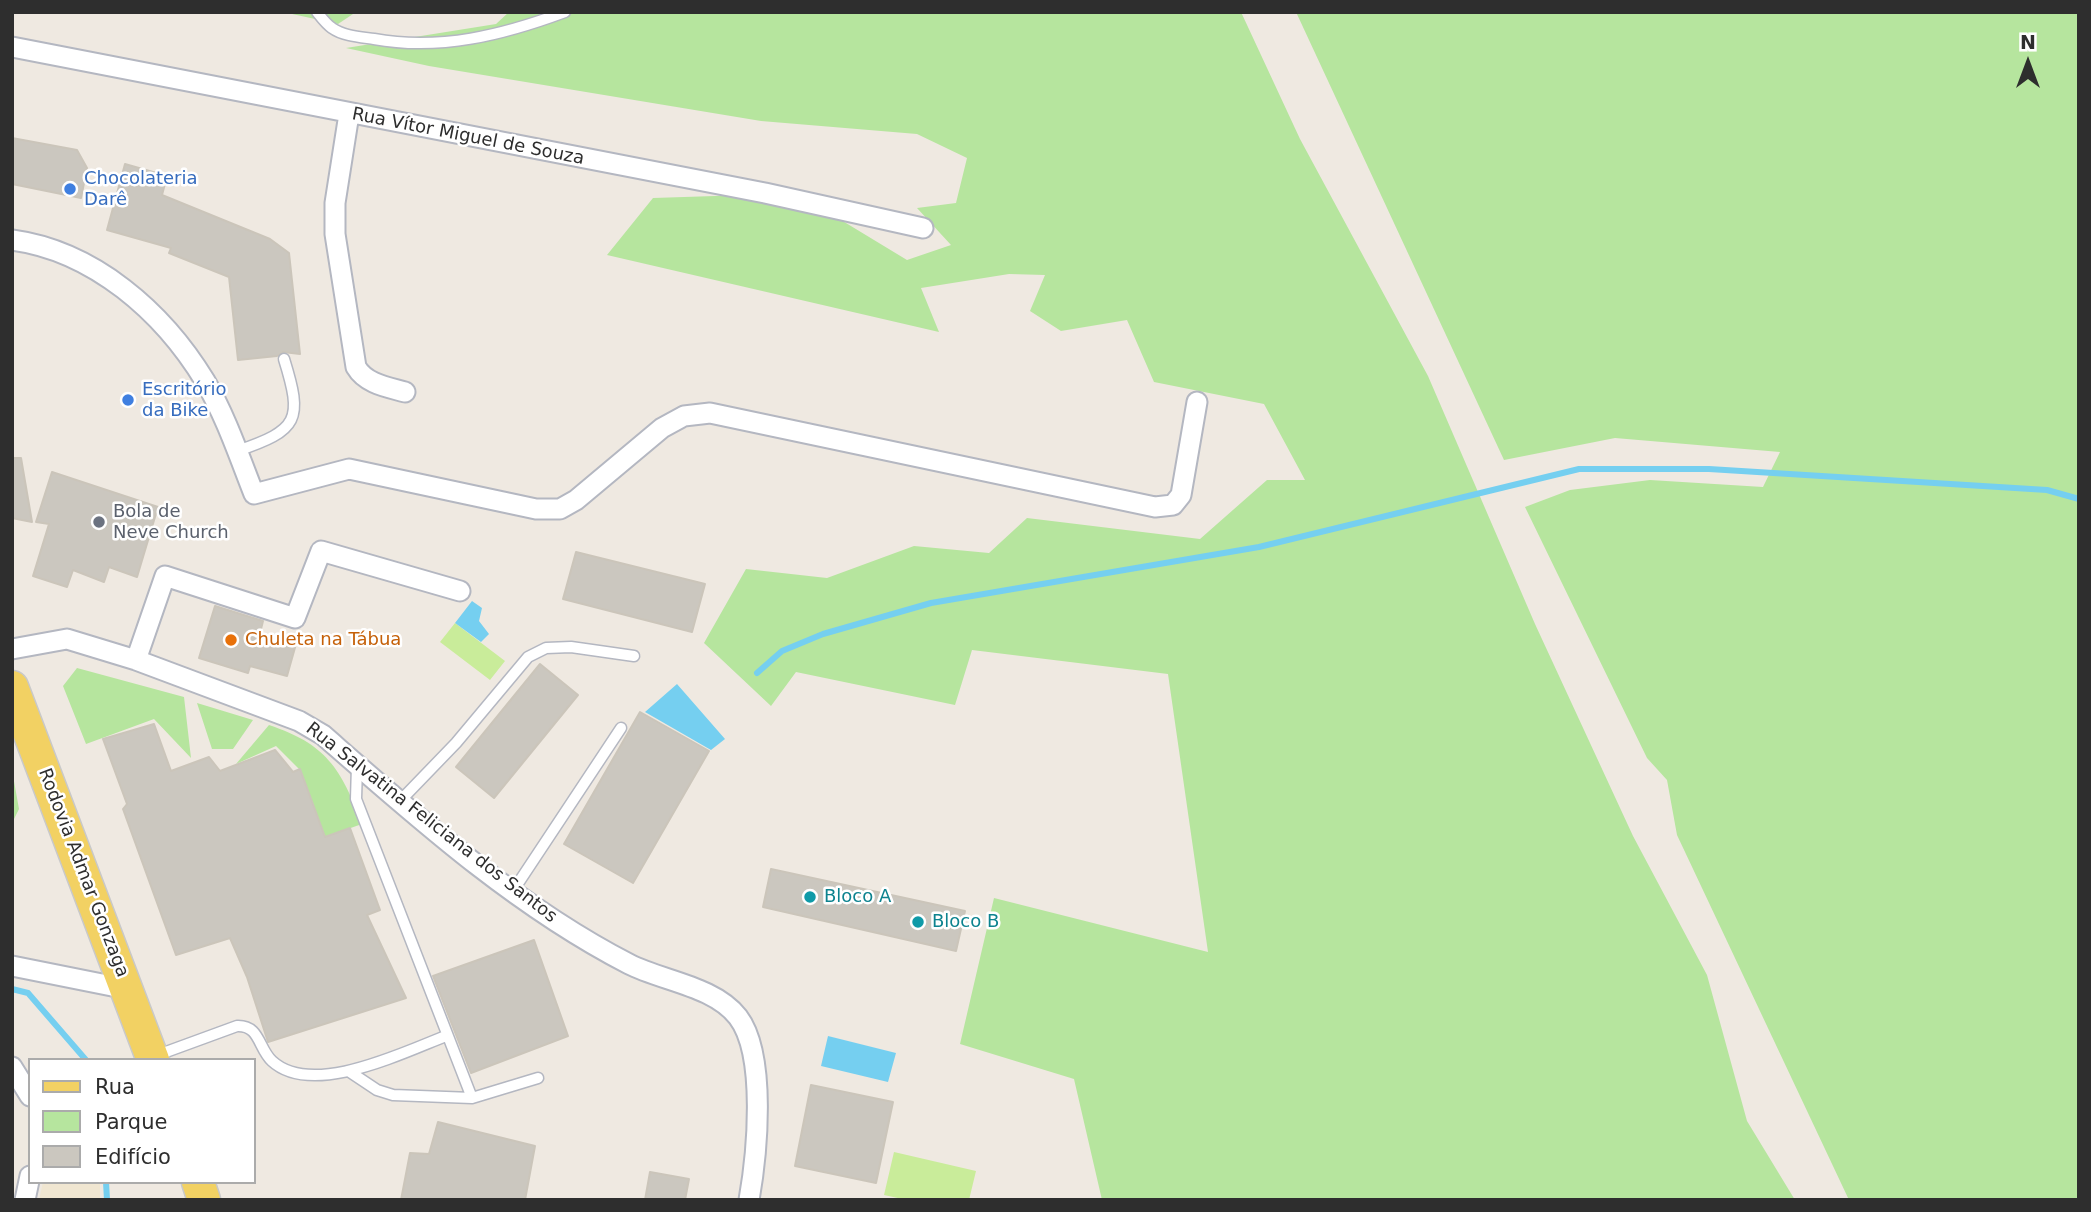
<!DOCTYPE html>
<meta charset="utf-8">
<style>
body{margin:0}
#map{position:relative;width:2091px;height:1212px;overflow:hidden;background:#efe9e1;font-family:"DejaVu Sans",sans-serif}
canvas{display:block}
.frame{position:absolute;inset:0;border:14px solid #2e2e2e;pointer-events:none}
.legend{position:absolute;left:28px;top:1058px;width:228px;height:126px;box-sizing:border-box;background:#fff;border:2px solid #ababab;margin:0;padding:9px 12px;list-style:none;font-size:21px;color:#2e2e2e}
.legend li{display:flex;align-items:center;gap:14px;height:35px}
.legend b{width:35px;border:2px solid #ababab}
.north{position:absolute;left:1993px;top:28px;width:70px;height:70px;-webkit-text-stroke:5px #fff;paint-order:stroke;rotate:0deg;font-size:19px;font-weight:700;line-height:28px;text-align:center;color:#2e2e2e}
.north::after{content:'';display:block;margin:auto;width:24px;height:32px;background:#2e2e2e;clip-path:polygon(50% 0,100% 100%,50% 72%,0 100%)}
</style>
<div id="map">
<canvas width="2091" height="1212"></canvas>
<div class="frame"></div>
<ul class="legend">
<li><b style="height:9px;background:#f2d163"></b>Rua</li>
<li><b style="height:19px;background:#b6e59e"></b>Parque</li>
<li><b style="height:19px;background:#cbc7bf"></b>Edifício</li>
</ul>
<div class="north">N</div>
</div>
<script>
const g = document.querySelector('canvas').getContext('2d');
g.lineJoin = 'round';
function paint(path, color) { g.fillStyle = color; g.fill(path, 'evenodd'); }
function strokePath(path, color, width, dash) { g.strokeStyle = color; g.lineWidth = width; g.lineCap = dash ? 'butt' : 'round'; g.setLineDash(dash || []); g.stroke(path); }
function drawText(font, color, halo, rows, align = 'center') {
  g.font = font + ' "DejaVu Sans",sans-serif'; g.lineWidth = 5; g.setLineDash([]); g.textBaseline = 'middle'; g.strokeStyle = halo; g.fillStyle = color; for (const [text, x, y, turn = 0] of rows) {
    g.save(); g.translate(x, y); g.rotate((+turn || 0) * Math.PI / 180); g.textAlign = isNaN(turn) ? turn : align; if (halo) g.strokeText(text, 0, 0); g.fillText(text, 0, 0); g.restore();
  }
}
paint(new Path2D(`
 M 43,1182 L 100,1182 L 100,1200 L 39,1200 Z`), '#f0e6d1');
paint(new Path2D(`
 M 283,12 L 356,12 L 338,24 Z
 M 509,12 L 1241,12 L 1300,139 L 1428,376 L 1535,624 L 1633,836 L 1707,975 L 1747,1121 L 1795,1200 L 1102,1200 L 1074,1079 L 960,1044 L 994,898 L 1208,952 L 1168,674 L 972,650 L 955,705 L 796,672 L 771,706 L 704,643 L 746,569 L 827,578 L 914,546 L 989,553 L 1027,518 L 1200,539 L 1267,480 L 1305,480 L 1264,404 L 1154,382 L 1127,320 L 1061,331 L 1030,311 L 1045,275 L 1009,274 L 921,288 L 939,332 L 607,255 L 653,198 L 746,195 L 841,220 L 907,260 L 951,245 L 917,208 L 956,203 L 967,158 L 917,134 L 761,121 L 429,66 L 346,48 L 496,24 Z
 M 1296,12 L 2079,12 L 2079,1200 L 1849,1200 L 1677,835 L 1667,780 L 1647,758 L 1525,507 L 1570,490 L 1650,480 L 1763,487 L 1780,452 L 1615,438 L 1504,460 Z
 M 77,668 L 184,697 L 191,758 L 154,719 L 86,744 L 63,686 Z
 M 197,703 L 253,720 L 233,749 L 212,749 Z
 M 269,725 C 326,744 341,768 362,824 L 325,837 L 301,771 L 276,746 L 236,764 Z
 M 12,770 L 19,809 L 12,823 Z`), '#b6e59e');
paint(new Path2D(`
 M 455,623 L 505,661 L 490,680 L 440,642 Z
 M 894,1152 L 976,1171 L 969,1200 L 907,1200 L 884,1195 Z`), '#c9ec9a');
paint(new Path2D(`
 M 472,601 L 482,608 L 479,621 L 489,634 L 481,642 L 455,623 Z
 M 677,684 L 725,739 L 711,750 L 645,712 Z
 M 828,1036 L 896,1053 L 888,1082 L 821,1066 Z`), '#75cff0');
strokePath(new Path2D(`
 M 757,673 L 782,651 L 823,634 L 931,603 L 1259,547 L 1579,469 L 1709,469 L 2047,490 L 2079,499
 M 12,989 L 28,993 L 86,1060
 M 106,1182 L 107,1200`), '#75cff0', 6);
const building = new Path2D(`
 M 12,138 L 77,150 L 87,168 L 81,198 L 12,184 Z
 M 125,164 L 167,176 L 162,195 L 270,239 L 289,253 L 300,354 L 283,352 L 277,356 L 238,360 L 229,277 L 169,253 L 171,248 L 107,230 Z
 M 12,458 L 21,458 L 32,522 L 12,518 Z
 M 52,472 L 158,507 L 137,577 L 109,567 L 104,582 L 73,570 L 67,587 L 33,576 L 49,524 L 36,522 Z
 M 576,552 L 705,584 L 692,632 L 563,599 Z
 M 215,606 L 263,621 L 260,633 L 296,644 L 287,676 L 250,666 L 248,673 L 199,658 Z
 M 540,664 L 578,695 L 494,798 L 456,767 Z
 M 640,712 L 709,751 L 633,883 L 564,844 Z
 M 154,724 L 171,771 L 209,757 L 220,771 L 275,750 L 293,772 L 300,769 L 325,837 L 350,828 L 380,910 L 367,915 L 406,998 L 268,1042 L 247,977 L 230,938 L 176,955 L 123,809 L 127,804 L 103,739 Z
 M 771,869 L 965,911 L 956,951 L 763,907 Z
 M 534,940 L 568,1036 L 471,1073 L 433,976 Z
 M 811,1085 L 893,1102 L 876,1183 L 795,1166 Z
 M 438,1122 L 535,1146 L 525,1200 L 401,1200 L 410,1153 L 429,1154 Z
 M 650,1172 L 689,1179 L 685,1200 L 645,1200 Z`);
paint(building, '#cbc7bf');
strokePath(building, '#cbc5ba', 2);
const lane = new Path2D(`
 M 317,12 C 321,17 326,24 332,28 C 343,36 360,37 374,39 C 440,51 503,35 565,12
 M 237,451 C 299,430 303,420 284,359
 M 357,766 L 356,799 L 472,1098
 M 400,801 L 456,743 L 528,657 L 546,648 L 571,647 L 634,656
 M 513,891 L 621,728
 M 155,1056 L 237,1026 C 260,1025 258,1048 272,1061 C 312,1098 404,1052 446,1036
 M 350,1072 L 377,1090 L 393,1095 L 472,1098 L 538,1078`);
const street = new Path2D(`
 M 12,47 L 765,193 L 923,228
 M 349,114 L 335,203 L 335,234 L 356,367 C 366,384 387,387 405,392
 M 12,240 C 94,251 163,312 205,381 C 226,417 239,456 254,494 L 349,469 L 536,509 L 560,509 L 576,500 L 662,428 L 684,416 L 710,413 L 1155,507 L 1173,505 L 1181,495 L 1197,402
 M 12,649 L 67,639 L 136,660 L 299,721 L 323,735 C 418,818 516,906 629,964 C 662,981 714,986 738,1017 C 767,1055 757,1155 749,1200
 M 136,660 L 165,576 L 295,618 L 321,551 L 460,591
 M 12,966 L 127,989
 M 12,1067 L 30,1096
 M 25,1200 L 30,1176`);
const primary = new Path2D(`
 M 12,687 L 153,1060
 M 198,1182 L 204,1200`);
strokePath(lane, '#b4b7c1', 13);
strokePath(street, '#b4b7c1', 23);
strokePath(primary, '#c9c9c9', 35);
strokePath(lane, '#fff', 10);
strokePath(street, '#fff', 19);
strokePath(primary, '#f2d163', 32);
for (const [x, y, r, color] of [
 [70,189,7,"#3f7fe0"],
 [128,400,7,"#3f7fe0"],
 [99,522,7,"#6b7280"],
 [231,640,7,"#e8710a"],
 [810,897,7,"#0f9aa8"],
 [918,922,7,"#0f9aa8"]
]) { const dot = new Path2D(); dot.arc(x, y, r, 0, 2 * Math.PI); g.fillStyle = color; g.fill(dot); strokePath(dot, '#fff', 2.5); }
drawText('18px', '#2e2e2e', '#fff', [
 ["Rua Vítor Miguel de Souza",468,137,11],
 ["Rua Salvatina Feliciana dos Santos",431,823,38],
 ["Rodovia Admar Gonzaga",83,873,69]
]);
drawText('18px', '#366cbe', '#fff', [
 ["Chocolateria",84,179],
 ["Darê",84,200],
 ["Escritório",142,390],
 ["da Bike",142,411]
], 'left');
drawText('18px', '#5b616d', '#fff', [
 ["Bola de",113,512],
 ["Neve Church",113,533]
], 'left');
drawText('18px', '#c56008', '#fff', [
 ["Chuleta na Tábua",245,640]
], 'left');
drawText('18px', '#0d838f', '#fff', [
 ["Bloco A",824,897],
 ["Bloco B",932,922]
], 'left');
</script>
